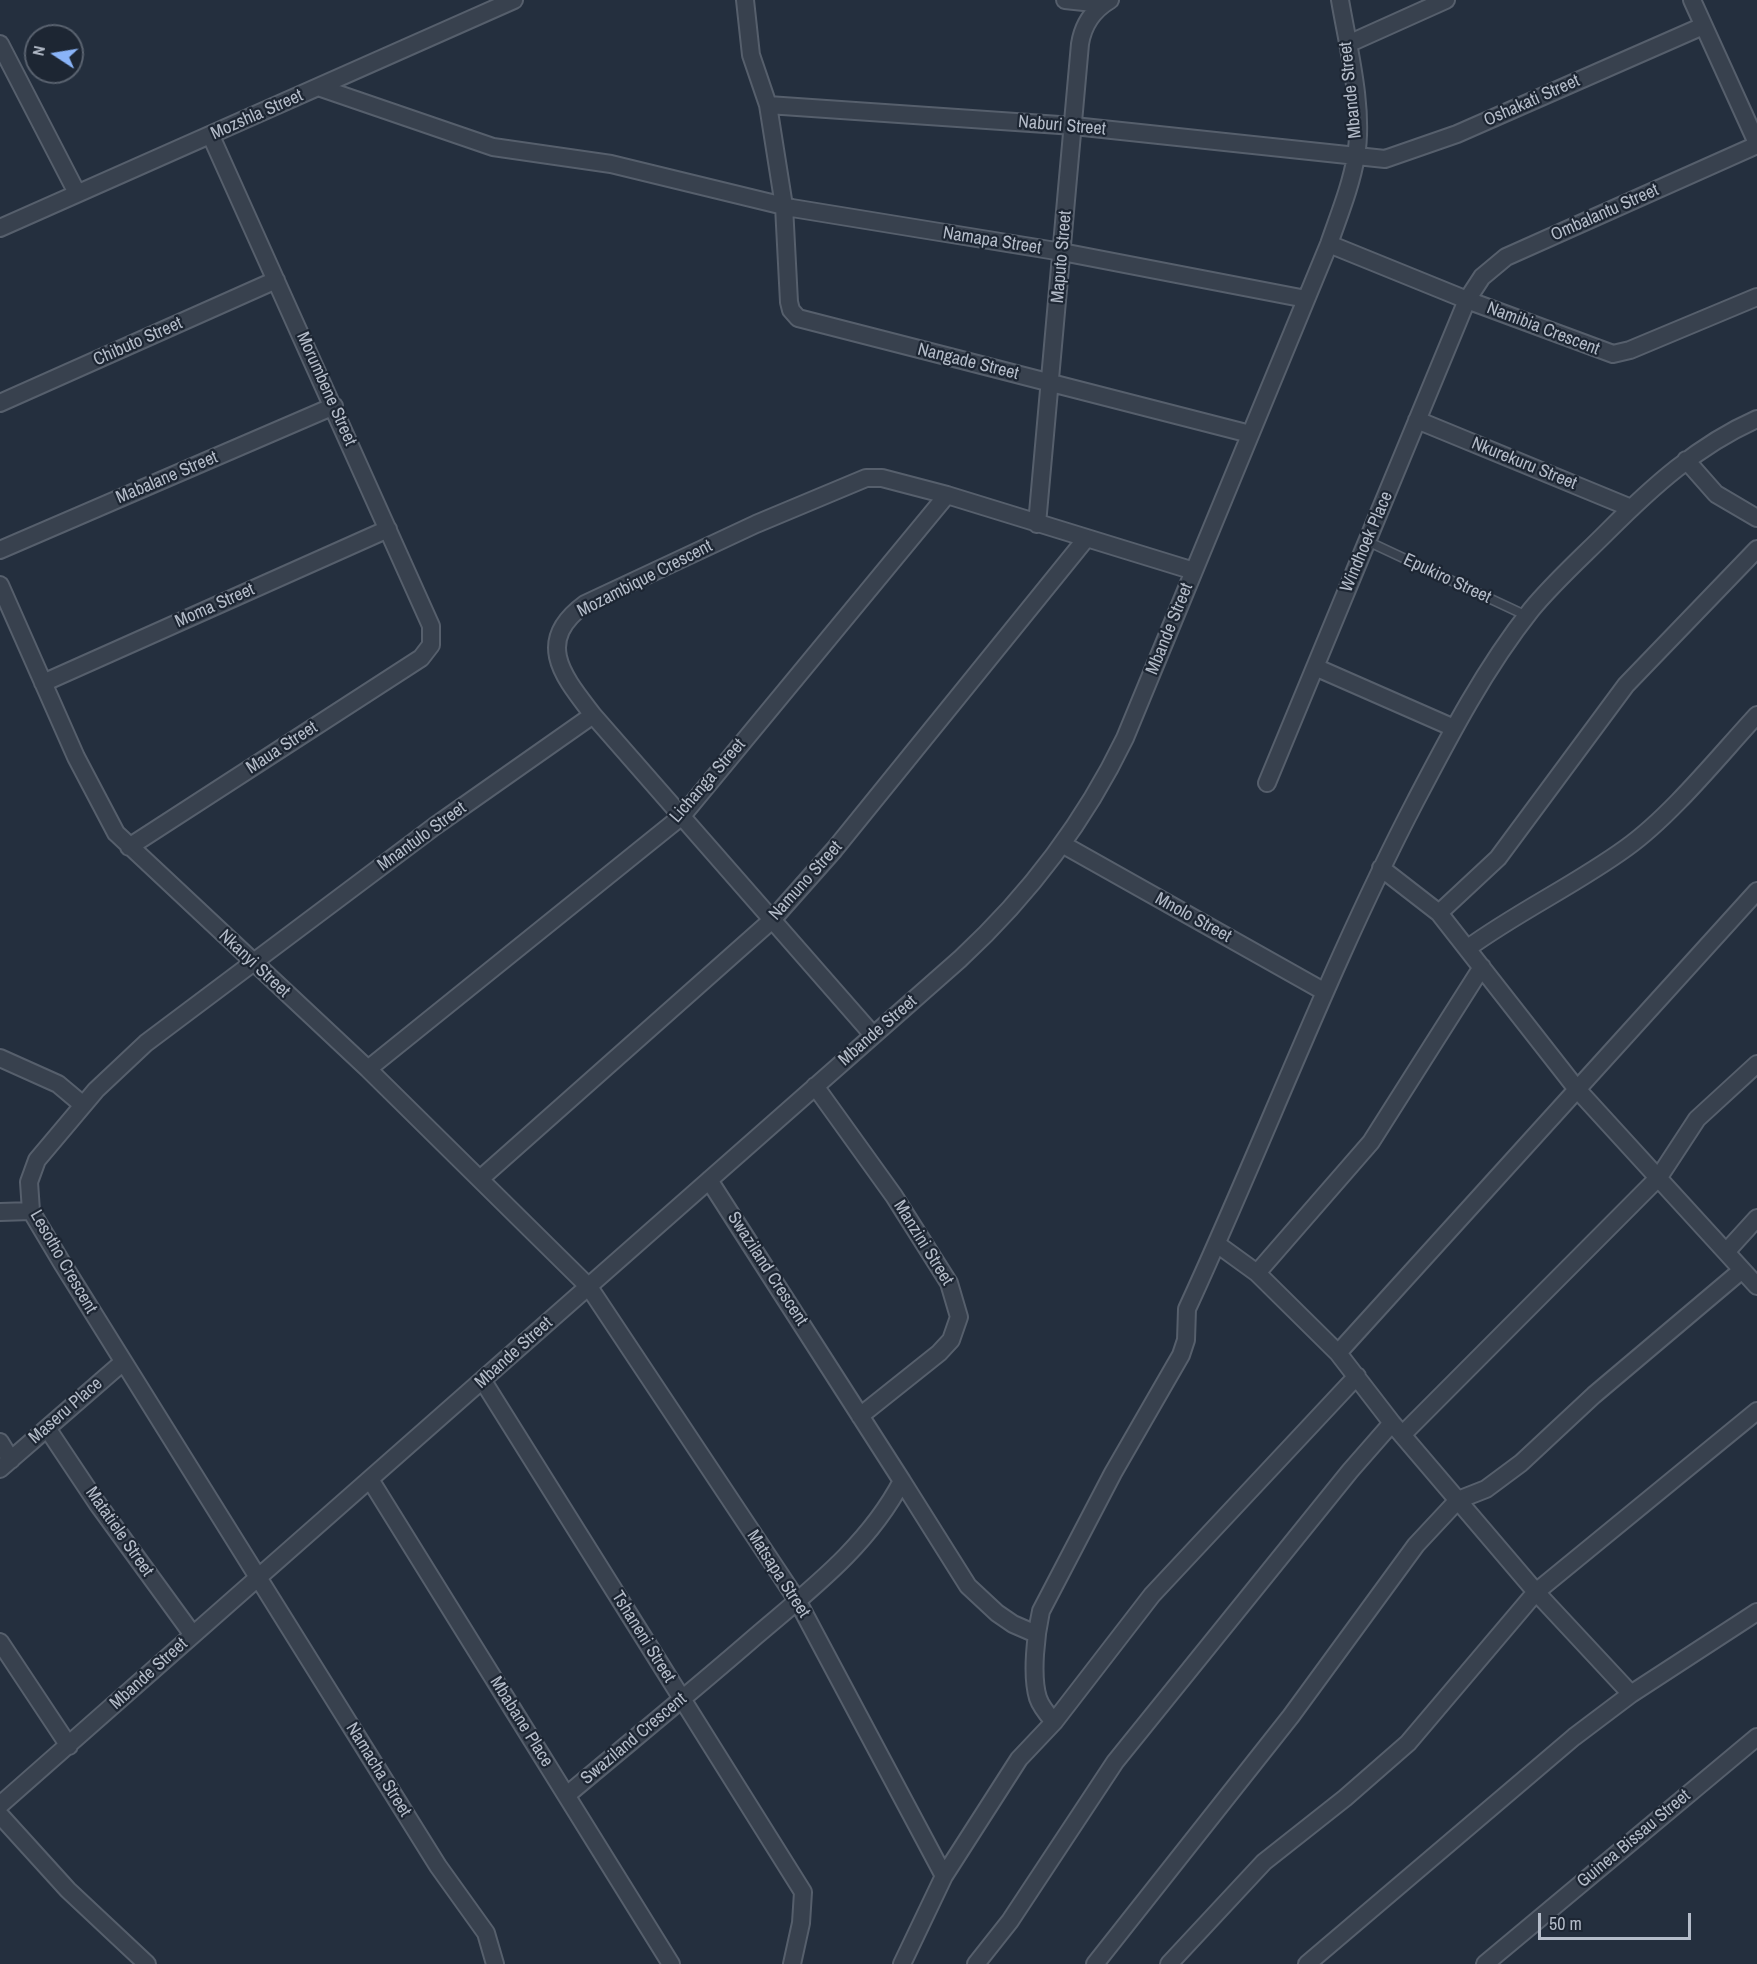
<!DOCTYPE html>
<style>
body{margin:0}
#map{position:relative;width:1757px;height:1964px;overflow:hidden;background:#242f3e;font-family:"Archivo Narrow",sans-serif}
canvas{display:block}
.north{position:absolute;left:24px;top:24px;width:60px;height:60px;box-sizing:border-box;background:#1d2633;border:2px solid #59626f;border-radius:50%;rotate:282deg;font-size:16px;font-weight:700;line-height:24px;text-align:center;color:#b4bcc9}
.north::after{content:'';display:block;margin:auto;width:21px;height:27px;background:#8ab4f8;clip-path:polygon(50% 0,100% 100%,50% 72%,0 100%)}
.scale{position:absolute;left:1538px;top:1913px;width:153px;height:27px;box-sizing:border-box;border:3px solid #b4bcc9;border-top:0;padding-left:8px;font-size:18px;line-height:21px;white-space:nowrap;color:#b4bcc9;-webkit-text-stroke:4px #1d2633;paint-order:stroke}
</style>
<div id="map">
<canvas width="1757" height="1964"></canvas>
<div class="north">N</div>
<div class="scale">50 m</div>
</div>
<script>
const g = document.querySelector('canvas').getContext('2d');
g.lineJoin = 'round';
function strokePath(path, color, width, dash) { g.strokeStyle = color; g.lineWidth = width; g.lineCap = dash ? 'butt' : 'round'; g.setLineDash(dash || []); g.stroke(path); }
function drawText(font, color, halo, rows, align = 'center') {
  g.font = font + ' "Archivo Narrow",sans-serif'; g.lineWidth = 4.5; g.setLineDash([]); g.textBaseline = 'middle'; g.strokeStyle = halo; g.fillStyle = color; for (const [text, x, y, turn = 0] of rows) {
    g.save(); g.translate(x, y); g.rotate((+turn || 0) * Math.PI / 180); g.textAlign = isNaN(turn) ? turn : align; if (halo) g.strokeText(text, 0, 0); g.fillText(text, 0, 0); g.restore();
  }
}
const lane = new Path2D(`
 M 1367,541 L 1527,616`);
const street = new Path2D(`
 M 745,0 L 751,55 L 768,105 L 784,206 L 789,302 L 791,310 L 798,318 L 1250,434
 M 1065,0 L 1103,4
 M 1692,0 L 1757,143
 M 0,44 L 77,193
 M 1348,44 L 1446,0
 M 318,87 L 493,147 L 611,164 L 792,208 L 1062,252 L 1306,299
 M 768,105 L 1074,126 L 1385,159 L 1457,134 L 1703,26
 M 0,228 L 514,0
 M 1329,244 L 1467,300 L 1613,354 L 1630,350 L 1757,297
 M 0,403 L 276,280
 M 1417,420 L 1631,508
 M 1686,460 L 1716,494 L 1757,518
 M 1037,524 L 1080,44 C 1083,25 1093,10 1110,0
 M 0,550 L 334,406
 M 0,585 L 76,757 L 116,833 L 368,1069 L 589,1287 L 797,1600 L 944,1876
 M 1315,667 L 1454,728
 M 43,683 L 388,529
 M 1267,783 L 1467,300 L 1482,277 L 1506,257 L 1757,145
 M 1062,844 L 1325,992
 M 129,847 L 421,658 L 431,645 L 431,626 L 211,136
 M 1381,868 L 1439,913 L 1576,1088 L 1757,1286
 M 1439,913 L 1498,858 L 1626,685 L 1757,549
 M 1468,948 C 1519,911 1575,885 1626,848 C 1671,816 1719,756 1757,715
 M 873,1035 L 593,715 C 564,677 533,642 585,604 L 756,524 L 866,478 L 882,478 L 947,495 L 1194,571
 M 0,1058 L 58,1084 L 83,1105
 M 368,1069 L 682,816 L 947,495
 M 815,1086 L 894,1196 L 949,1283 L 959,1317 L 951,1340 L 939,1353 L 860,1416
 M 480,1179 L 772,920 L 834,850 L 1085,540
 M 0,1212 L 31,1211
 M 1217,1244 L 1257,1273 L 1338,1353 L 1392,1423 L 1536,1592 L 1631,1694
 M 1726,1252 L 1757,1218
 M 1257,1273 L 1371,1142 L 1482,967
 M 1338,1353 L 1757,891
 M 483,1381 L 803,1892 L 801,1923 L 792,1964
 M 47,1428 L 97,1503 L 193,1635
 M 1402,1435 L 1659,1177 L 1697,1119 L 1757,1064
 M 0,1442 L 11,1460
 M 0,1469 L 122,1363
 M 371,1481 L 671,1964
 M 902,1481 L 968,1586 L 997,1613 L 1013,1624 L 1036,1634
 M 0,1642 L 69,1746
 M 1054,1722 C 1048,1715 1041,1707 1038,1698 C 1031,1675 1036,1634 1041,1611 L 1113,1473 L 1181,1355 L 1186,1340 L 1187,1309 C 1265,1140 1330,965 1416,800 C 1450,735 1485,668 1531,610 C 1554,582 1581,558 1607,532 C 1652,487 1698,445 1757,419
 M 567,1795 C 630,1742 694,1690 756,1636 C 811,1589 868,1546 902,1481 L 709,1180
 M 0,1805 L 960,959 C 1028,896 1085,821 1125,738 L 1329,244 C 1339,215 1351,186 1356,156 C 1364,108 1348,47 1340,0
 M 0,1815 L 68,1890 L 147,1964
 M 495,1964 L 486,1933 L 438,1866 L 62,1263 L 31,1211 L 29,1182 L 37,1160 L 96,1090 L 146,1043 L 435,826 L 593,715
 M 902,1964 L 944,1876 L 1019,1759 L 1054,1722 L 1152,1595 L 1357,1376
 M 976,1964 L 1010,1921 L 1115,1762 L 1350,1471 L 1392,1423
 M 1095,1964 L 1291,1716 L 1416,1545 L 1458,1500 L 1486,1489 L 1521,1463 L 1594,1395 L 1742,1270
 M 1169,1964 L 1264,1862 L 1345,1798 L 1408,1743 L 1536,1592 L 1757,1411
 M 1307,1964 L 1574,1737 L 1631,1694 L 1757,1612
 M 1485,1964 L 1757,1737`);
strokePath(lane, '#565f6c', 11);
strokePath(street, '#565f6c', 20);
strokePath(lane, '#38414e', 8);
strokePath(street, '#38414e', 16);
drawText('18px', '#b4bcc9', '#1d2633', [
 ["Mbande Street",1351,90,-96],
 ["Oshakati Street",1532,101,-24],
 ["Mozshla Street",257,115,-24],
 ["Naburi Street",1062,126,5],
 ["Ombalantu Street",1605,213,-24],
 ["Namapa Street",992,241,9],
 ["Maputo Street",1062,257,-85],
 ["Namibia Crescent",1543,329,21],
 ["Chibuto Street",138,342,-24],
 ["Nangade Street",968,362,14],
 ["Morumbene Street",326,389,66],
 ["Nkurekuru Street",1524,464,22],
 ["Mabalane Street",167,478,-23],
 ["Windhoek Place",1367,542,-67],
 ["Mozambique Crescent",645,579,-27],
 ["Epukiro Street",1447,579,25],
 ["Moma Street",215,606,-24],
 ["Mbande Street",1170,629,-68],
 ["Maua Street",282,748,-33],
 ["Lichanga Street",708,781,-49],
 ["Mnantulo Street",422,837,-36],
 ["Namuno Street",806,881,-48],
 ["Mnolo Street",1193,918,29],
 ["Nkanyi Street",254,964,43],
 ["Mbande Street",878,1031,-41],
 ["Manzini Street",923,1243,58],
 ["Lesotho Crescent",63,1262,60],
 ["Swaziland Crescent",767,1269,57],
 ["Mbande Street",514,1353,-42],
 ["Maseru Place",66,1411,-41],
 ["Matatiele Street",119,1532,55],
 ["Matsapa Street",778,1574,57],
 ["Tshaneni Street",643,1637,58],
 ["Mbande Street",149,1674,-42],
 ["Mbabane Place",521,1722,58],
 ["Swaziland Crescent",634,1739,-40],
 ["Namacha Street",378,1770,58],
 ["Guinea Bissau Street",1634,1839,-40]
]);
</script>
